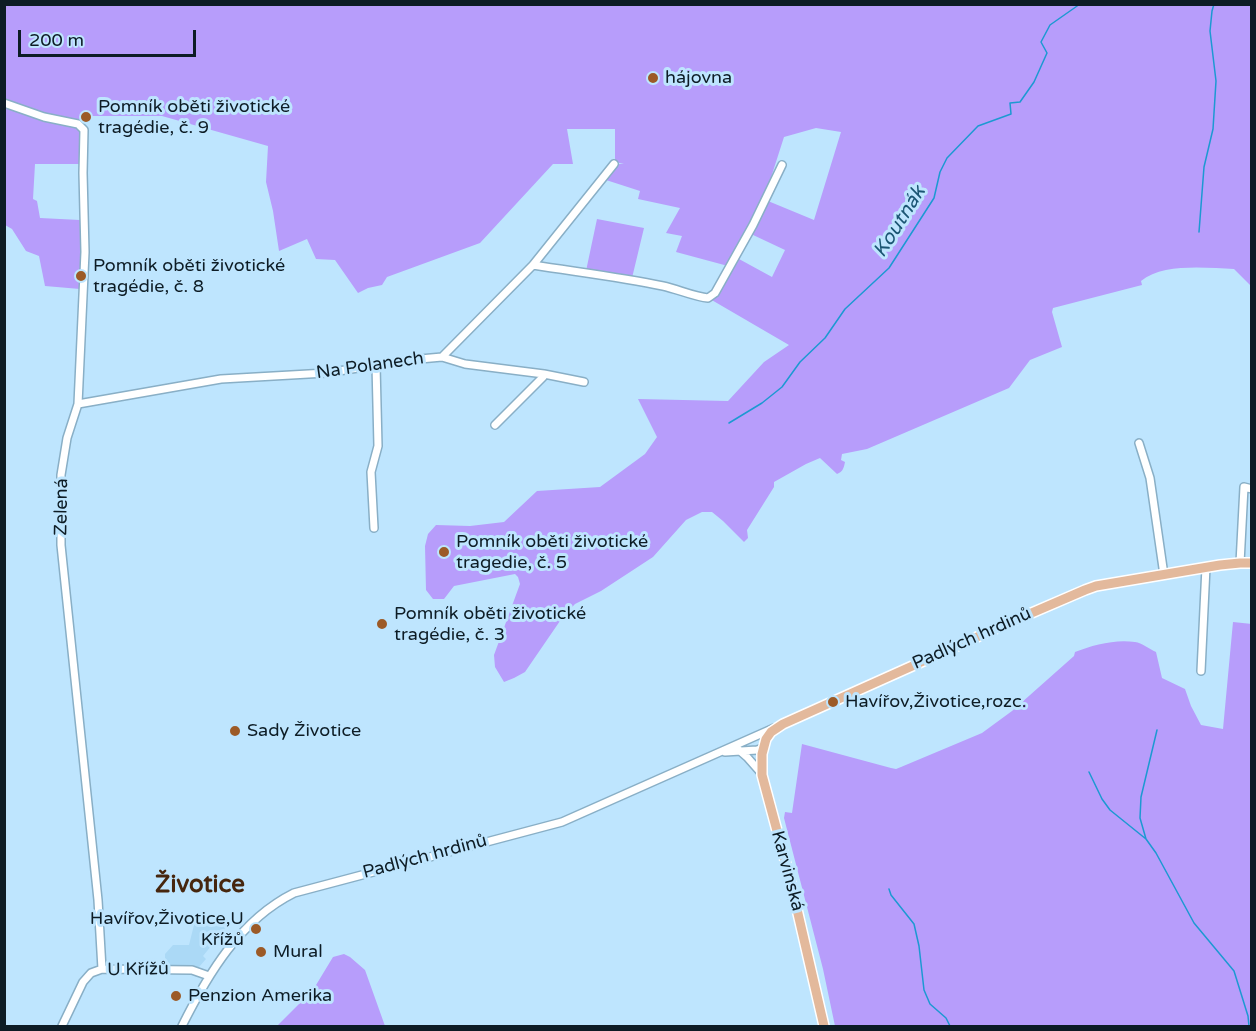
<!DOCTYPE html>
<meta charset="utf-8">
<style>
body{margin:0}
#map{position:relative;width:1256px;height:1031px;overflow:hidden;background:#bee5fe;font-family:"Varela Round",sans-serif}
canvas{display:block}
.frame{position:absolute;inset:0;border:6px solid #0d1c25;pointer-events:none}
.scale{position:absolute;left:18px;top:30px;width:178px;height:27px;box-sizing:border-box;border:3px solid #0d1c25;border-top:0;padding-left:8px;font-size:18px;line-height:21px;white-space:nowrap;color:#0d1c25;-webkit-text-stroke:4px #bee5fe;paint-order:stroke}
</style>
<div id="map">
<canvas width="1256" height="1031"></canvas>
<div class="frame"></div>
<div class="scale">200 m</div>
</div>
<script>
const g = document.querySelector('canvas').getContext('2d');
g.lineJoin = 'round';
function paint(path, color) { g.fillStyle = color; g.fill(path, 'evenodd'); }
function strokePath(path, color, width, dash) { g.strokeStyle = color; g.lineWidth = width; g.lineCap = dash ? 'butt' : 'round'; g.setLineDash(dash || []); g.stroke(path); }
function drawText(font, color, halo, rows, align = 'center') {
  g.font = font + ' "Varela Round",sans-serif'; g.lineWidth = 6; g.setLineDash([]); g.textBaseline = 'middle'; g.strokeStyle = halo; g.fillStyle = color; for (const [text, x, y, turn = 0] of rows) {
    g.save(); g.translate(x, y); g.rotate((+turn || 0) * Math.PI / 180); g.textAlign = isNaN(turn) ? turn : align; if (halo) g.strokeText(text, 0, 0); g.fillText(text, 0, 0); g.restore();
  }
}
paint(new Path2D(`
 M 194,925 L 228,925 L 203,956 L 206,959 L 199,967 L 165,966 L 165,954 L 173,945 L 189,945 Z`), '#abd9f6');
paint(new Path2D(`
 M 4,5 L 1251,5 L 1251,286 L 1234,269 C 1206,268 1163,263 1141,281 L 1142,285 L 1053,308 L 1052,312 L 1062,347 L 1030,360 L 1009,388 L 867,449 L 842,454 L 841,460 L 845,462 C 844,467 843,472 837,474 L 820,458 L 806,464 L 774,482 L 774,487 L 747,530 L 748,538 L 744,542 L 723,521 L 712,512 L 702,512 L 686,520 L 653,557 L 601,591 L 575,604 L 562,618 L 525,672 L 514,678 L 504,682 L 495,667 L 494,655 L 520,584 L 518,577 L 515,574 L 454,586 L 444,599 L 433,599 L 426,590 L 425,546 L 428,534 L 436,525 L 470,526 L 504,522 L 537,491 L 600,487 L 645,454 L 657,437 L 638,399 L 728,401 L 764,362 L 789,345 L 710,299 L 717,294 L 739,259 L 772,277 L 785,250 L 751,234 L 768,201 L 814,220 L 841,132 L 816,128 L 784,137 L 767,190 L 728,266 L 676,252 L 682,236 L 666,233 L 680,208 L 638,199 L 640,191 L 606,180 L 617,164 L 624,164 L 615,162 L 615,129 L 567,129 L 573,164 L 553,164 L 480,243 L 387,277 L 382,285 L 368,288 L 358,293 L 335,260 L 316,259 L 307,239 L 279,251 L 273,211 L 266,182 L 268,146 L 162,116 L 91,116 L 85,122 L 65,117 L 45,114 L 5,99 Z
 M 5,107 L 45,121 L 72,123 L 81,130 L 81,164 L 35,164 L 33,199 L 37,201 L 40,218 L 80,220 L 80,289 L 45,286 L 39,256 L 26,251 L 12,229 L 5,225 Z
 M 597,219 L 644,228 L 632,278 L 586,271 Z
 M 1233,622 L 1252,624 L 1251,1026 L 835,1026 L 823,969 L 784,818 L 785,812 L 792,813 L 802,744 L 891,768 L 896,769 L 901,767 L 982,733 L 1012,711 L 1074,656 L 1075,652 C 1093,645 1115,639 1135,642 C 1142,643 1149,649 1156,652 L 1162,678 L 1185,689 L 1191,706 L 1201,725 L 1223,729 Z
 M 344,954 L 350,957 L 365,970 L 385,1026 L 277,1026 L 313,990 L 333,957 Z`), '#b79dfb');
strokePath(new Path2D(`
 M 1199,232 L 1204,167 L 1213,129 L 1216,81 L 1210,31 L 1212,11 L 1214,4
 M 729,423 L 762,403 L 782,387 L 800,362 L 825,338 L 845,309 L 889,268 L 934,198 L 940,172 L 947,158 L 978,126 L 1011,114 L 1010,103 L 1020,102 L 1034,82 L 1047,53 L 1041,42 L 1050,25 L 1080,4
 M 1157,730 L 1141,797 L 1140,818 L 1146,839 L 1156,853 L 1194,923 L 1234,971 L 1248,1016 L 1249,1026
 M 1089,772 L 1102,799 L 1110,810 L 1146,839
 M 889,889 L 891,895 L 914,924 L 919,946 L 924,990 L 930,1004 L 946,1018 L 950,1026`), '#1c99d2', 1.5);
const minor = new Path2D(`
 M 4,103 L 44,117 L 78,124 L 84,130 L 83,173 L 85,252 L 78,404 L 67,438 L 61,475 L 61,545 L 98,900 L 102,969
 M 533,265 C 577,272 620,277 663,286 C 677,289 695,297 708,298 L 715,293 L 753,225 L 782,165
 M 442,357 L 465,364 L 544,374 L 584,382
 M 78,404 L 221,379 L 326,373 L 409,360 L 442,357 L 533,265 L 614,164
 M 495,425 L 543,377 L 544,374
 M 1139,443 L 1150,478 L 1164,575
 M 374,528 L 371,472 L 378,446 L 376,365
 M 1240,563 L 1244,487 L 1252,489
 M 1201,671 L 1206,567
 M 739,750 L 747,757 L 762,774
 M 725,752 L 757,750 L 763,748
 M 62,1026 L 83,982 L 91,973 L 102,969 L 192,970 L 209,976
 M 182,1026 C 208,974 240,920 294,893 L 562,822 L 774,728`);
const major = new Path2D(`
 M 824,1026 L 790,879 L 762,775 L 762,754 L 766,739 L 771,732 L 783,724 L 1006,624 L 1085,590 L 1096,586 L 1220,565 L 1240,563 L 1252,563`);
strokePath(minor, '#89afc6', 10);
strokePath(major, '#fff', 12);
strokePath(minor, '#fff', 7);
strokePath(major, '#e3b99c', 9);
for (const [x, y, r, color] of [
 [653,78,6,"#9c5a27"],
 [86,117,6,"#9c5a27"],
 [81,276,6,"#9c5a27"],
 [444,552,6,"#9c5a27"],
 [382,624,6,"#9c5a27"],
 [833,702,6,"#9c5a27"],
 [235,731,6,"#9c5a27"],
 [256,929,6,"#9c5a27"],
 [261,952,6,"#9c5a27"],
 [176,996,6,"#9c5a27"]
]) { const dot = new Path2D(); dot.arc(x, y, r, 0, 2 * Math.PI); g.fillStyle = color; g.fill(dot); strokePath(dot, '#bee5fe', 2); }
drawText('18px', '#0d1c25', '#bee5fe', [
 ["hájovna",665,78],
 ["Pomník oběti životické",98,107],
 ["tragédie, č. 9",98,128],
 ["Pomník oběti životické",93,266],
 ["tragédie, č. 8",93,287],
 ["Pomník oběti životické",456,542],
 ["tragedie, č. 5",456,563],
 ["Pomník oběti životické",394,614],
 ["tragédie, č. 3",394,635],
 ["Havířov,Životice,rozc.",845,702],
 ["Sady Životice",247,731],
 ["Havířov,Životice,U",244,919,"right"],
 ["Křížů",244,940,"right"],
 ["Mural",273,952],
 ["Penzion Amerika",188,996]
], 'left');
drawText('18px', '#0d1c25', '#bee5fe', [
 ["Na Polanech",370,366,-8],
 ["Zelená",62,507,-89],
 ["Padlých hrdinů",972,639,-24],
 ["Padlých hrdinů",425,857,-15],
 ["Karvinská",787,871,75],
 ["U Křížů",138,970,-1]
]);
drawText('italic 20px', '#1a5573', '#bee5fe', [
 ["Koutnák",900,222,-58]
]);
drawText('bold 24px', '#46260e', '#bee5fe', [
 ["Životice",200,886]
]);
</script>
